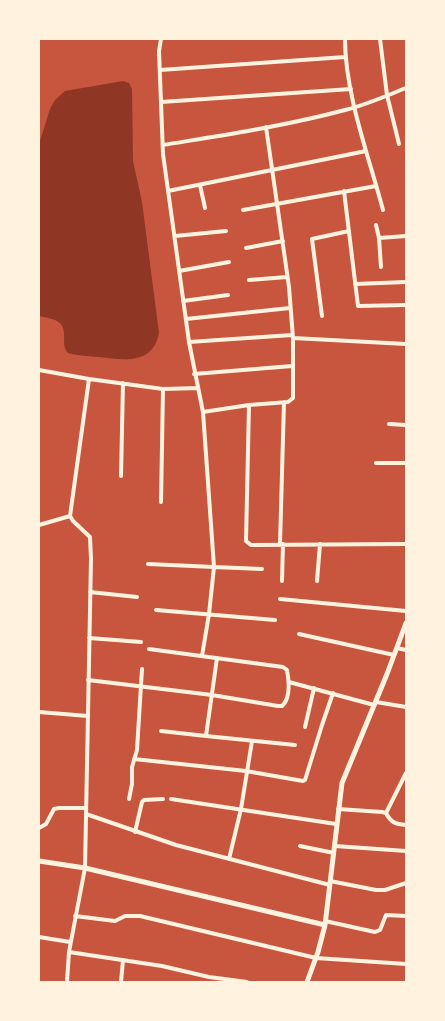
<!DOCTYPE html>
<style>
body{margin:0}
#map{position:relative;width:445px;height:1021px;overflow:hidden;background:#c8553d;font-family:"Archivo Narrow",sans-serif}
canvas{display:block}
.frame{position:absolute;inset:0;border:40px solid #fff3e0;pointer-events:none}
</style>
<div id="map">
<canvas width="445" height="1021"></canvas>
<div class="frame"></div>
</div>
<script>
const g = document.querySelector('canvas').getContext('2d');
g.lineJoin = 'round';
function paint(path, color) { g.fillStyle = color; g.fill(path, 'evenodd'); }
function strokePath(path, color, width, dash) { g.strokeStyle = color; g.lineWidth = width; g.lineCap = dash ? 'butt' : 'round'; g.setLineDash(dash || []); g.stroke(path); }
paint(new Path2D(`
 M 123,81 L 129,83 L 132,89 L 133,161 L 142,202 L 159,333 C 153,365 124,360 99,357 C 89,356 78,356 68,353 C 59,344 71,327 55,320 C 50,318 44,317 39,316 L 39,144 L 50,109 L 55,100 L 65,91 Z`), '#8f3625');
strokePath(new Path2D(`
 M 345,39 C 345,94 369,157 383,210
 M 380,39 L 387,95 L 399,144
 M 160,70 L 345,57
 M 161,102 L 351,89
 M 163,145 C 224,135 285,126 345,110 C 366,105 386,96 406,88
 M 200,185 L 205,208
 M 168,191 L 366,151
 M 344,191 L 358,306 L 406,305
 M 243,210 L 376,186
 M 376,225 L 379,238 L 406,236
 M 175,236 L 226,231
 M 379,238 L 381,267
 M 246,248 L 283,241
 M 179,271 L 229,262
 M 249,280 L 287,277
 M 355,284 L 406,282
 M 183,301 L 228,295
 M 322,316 L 312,239 L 349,231
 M 186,319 L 290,308
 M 293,338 L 406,344
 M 189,342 L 292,335
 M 39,370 L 89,379 L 163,389 L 198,388
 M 194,374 L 292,366
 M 89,379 L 70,516 L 73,521 L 90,537 L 91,559 L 85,868 L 69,952 L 162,966 L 209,977 L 247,982
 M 249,405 L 246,541 L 251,545 L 406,544
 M 203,412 L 249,405 L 288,402 L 293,398 L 293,338 L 289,287 L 266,127
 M 389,424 L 406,425
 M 376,463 L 406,463
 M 121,476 L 123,383
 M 161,502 L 163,389
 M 39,525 L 70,516
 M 280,544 L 284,402
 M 148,564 L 214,567 L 203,412 L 189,342 L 163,154 L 159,51 L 161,39
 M 282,581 L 283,544
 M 317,581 L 320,544
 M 90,592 L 137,597
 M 280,599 L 406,611
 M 156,610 L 275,620
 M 299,634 L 394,655
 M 89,638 L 141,642
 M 397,648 L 406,650
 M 202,656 L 209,614 L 214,567 L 262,569
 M 217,658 L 206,736 L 295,745
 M 88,680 L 212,695 L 278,706 L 282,706 C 291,698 289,681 287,670 L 283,667 L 149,649
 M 289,682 L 374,705
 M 376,702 L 406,707
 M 39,712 L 88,716
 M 305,727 L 314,688
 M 161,731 L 206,736
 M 134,759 L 246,771 L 303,781 L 305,780 L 322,725 L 333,693
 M 129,799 L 132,784 L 132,767 L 137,750 L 142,669
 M 171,799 L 336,824
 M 338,809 L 382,812 L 386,813 C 391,823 396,824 406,825
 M 386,813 L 406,773
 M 86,814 L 176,845 L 330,885
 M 39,828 L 46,824 L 54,809 L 59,808 L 86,808
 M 135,832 L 142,802 L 144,800 L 163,799
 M 300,846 L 334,853
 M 335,846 L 406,851
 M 229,859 L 241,809 L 252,741
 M 330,881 L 376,890 L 385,890 L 406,883
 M 75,916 L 115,921 L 125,916 L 140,916 L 316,958 L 406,964
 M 325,921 L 375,932 L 380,930 L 386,915 L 406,916
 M 39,937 L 70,942
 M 67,982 L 69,952
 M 121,982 L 123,960`), '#fff3e0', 4);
strokePath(new Path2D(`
 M 39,861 L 85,868 L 325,925
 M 307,982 L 318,952 L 325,925 L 342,783 L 387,674 L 406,623`), '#fff3e0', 5);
</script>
